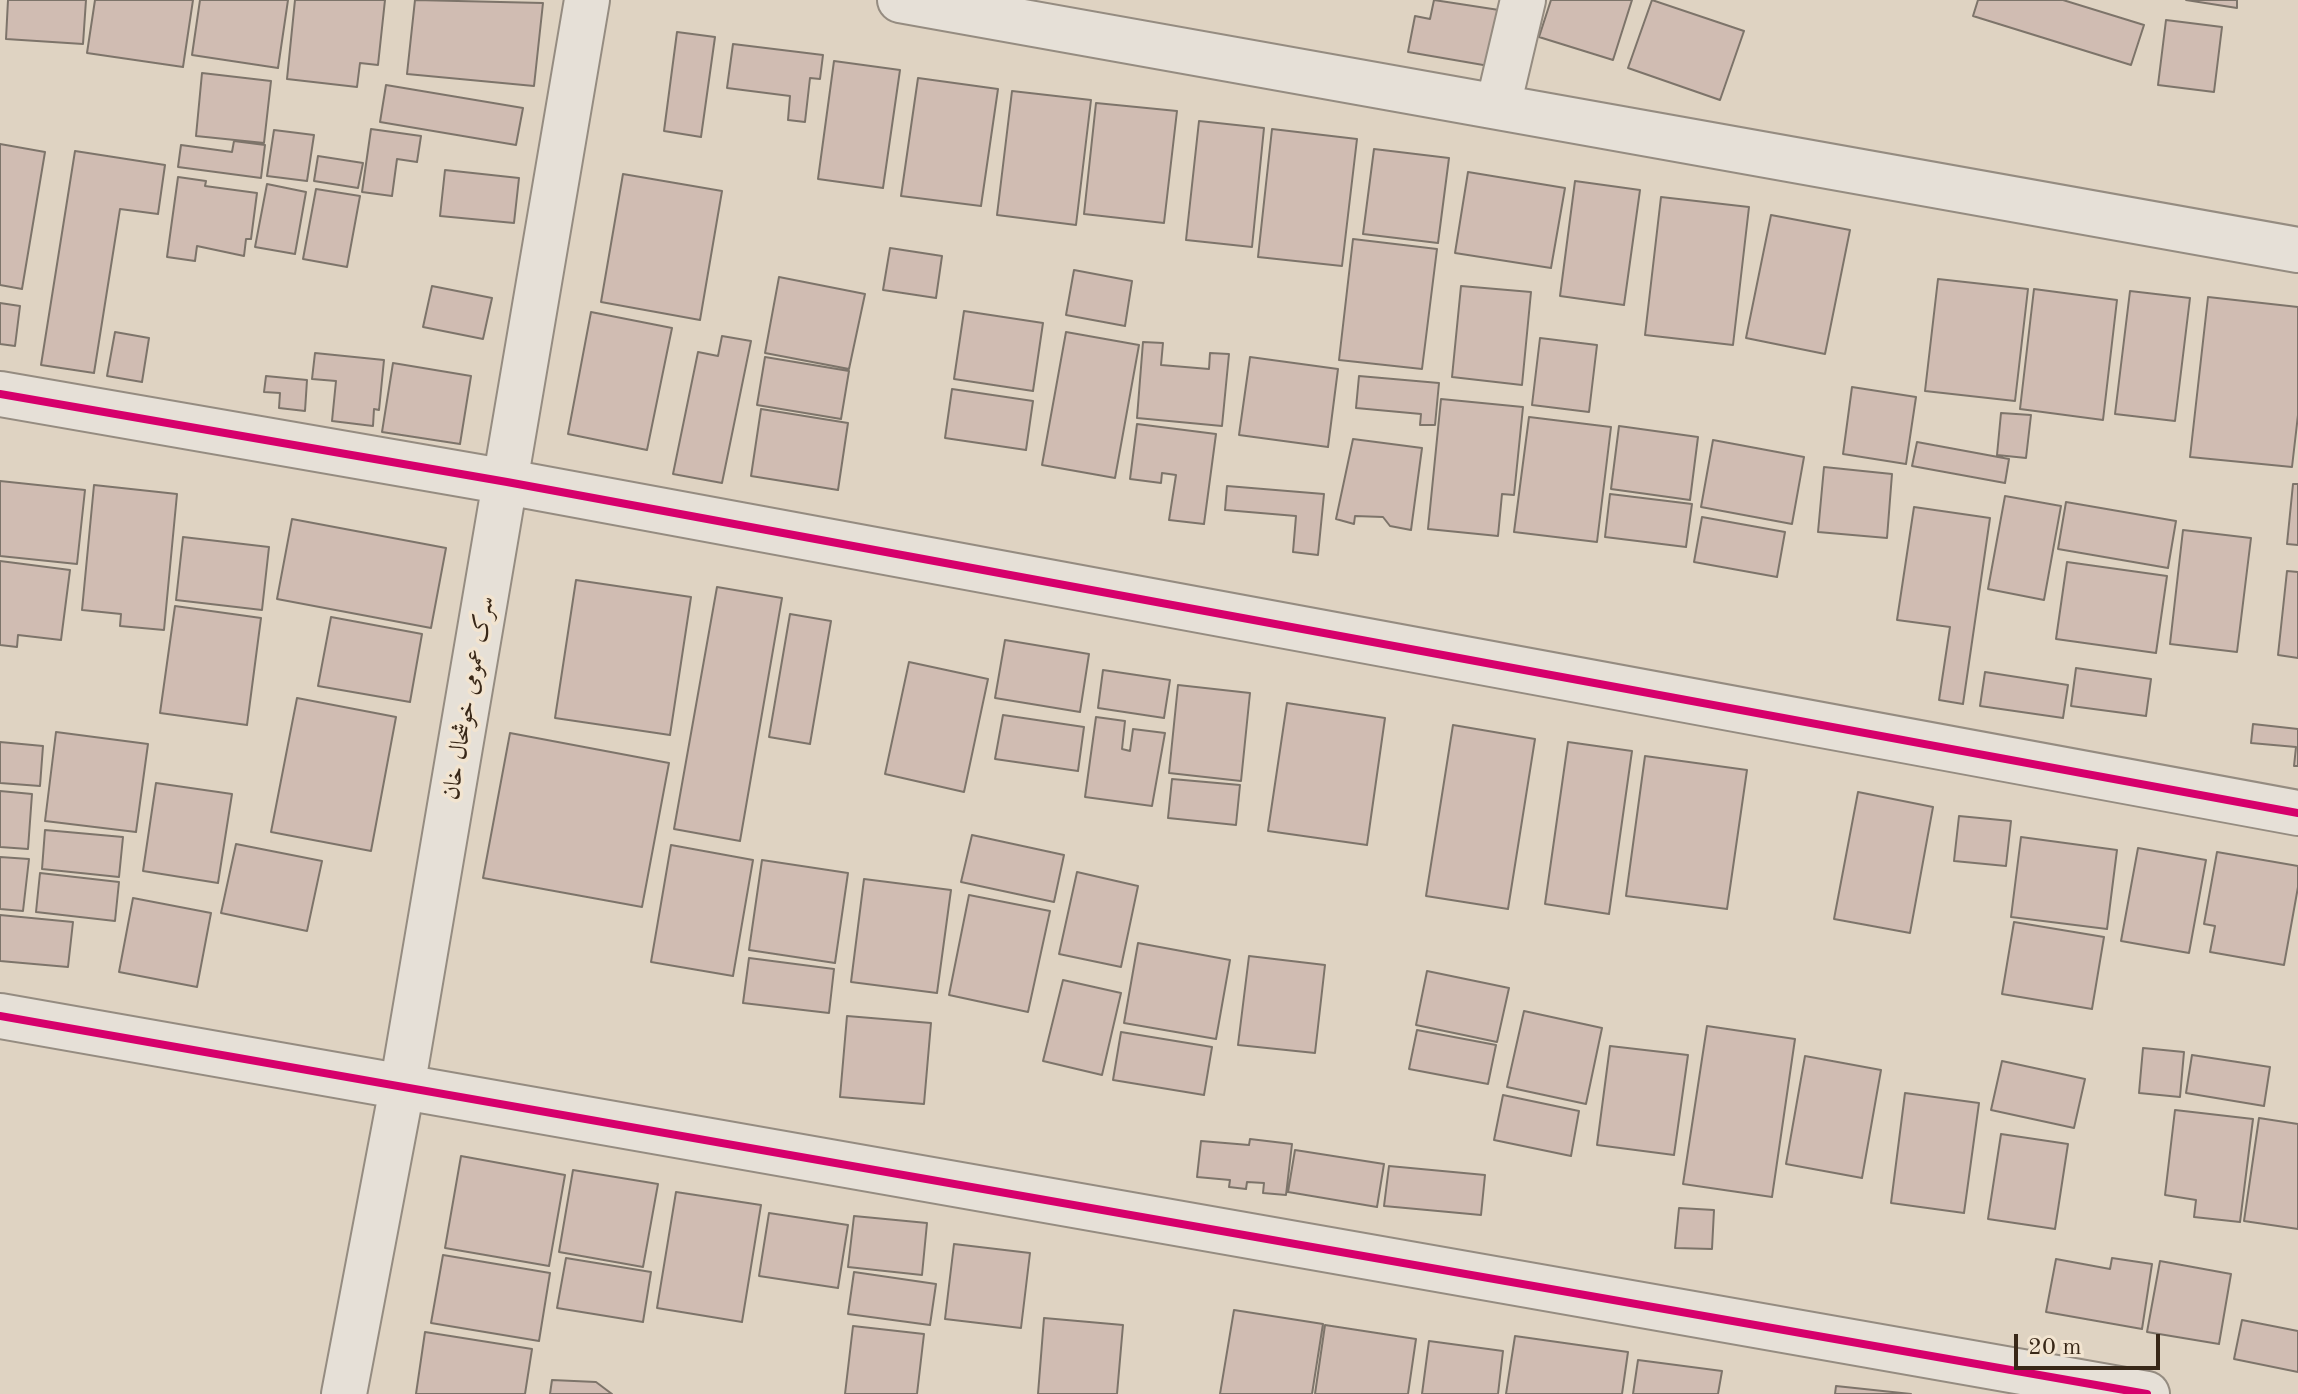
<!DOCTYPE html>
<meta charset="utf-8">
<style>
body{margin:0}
#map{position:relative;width:2298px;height:1394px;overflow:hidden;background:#dfd3c2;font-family:"Old Standard TT",serif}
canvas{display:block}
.scale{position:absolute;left:2014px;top:1334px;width:146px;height:36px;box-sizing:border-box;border:4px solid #382717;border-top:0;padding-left:10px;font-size:24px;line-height:28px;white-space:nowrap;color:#382717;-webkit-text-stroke:6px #f2e4d0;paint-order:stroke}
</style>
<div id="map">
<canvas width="2298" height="1394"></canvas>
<div class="scale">20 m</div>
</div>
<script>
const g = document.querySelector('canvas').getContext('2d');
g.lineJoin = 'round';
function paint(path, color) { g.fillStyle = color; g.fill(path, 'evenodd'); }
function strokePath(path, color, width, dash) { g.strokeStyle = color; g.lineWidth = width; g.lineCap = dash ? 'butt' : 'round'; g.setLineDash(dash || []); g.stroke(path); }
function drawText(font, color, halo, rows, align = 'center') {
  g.font = font + ' "Old Standard TT",Amiri,serif'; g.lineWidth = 7; g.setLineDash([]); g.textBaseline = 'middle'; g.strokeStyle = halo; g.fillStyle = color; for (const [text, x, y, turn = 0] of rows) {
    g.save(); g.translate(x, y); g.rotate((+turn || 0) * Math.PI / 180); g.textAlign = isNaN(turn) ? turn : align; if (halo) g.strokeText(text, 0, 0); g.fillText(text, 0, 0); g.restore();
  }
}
const building = new Path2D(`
 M 8,0 L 86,0 L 83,44 L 6,39 Z
 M 95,0 L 193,0 L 183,67 L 87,53 Z
 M 200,0 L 288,0 L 278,68 L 192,55 Z
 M 295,0 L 385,0 L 378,65 L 360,63 L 357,87 L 287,79 Z
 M 415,0 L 543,3 L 534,86 L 407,74 Z
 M 1434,0 L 1499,10 L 1489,66 L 1408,52 L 1415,16 L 1430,19 Z
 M 1551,0 L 1632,0 L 1613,60 L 1539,37 Z
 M 1652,0 L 1744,31 L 1720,100 L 1628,68 Z
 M 1978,0 L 2063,0 L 2144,25 L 2131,65 L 1973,16 Z
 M 2186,0 L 2237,0 L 2237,8 Z
 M 2166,20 L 2222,27 L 2214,92 L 2158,85 Z
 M 677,32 L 715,37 L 701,137 L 664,131 Z
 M 733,44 L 823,55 L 820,79 L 810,78 L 805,122 L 788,120 L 790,96 L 727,88 Z
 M 834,61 L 900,70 L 883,188 L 818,179 Z
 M 202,73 L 271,81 L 264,143 L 196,136 Z
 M 918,78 L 998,89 L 981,206 L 901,196 Z
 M 386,85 L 523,108 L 516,145 L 380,122 Z
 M 1012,91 L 1091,100 L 1076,225 L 997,215 Z
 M 1096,103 L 1177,111 L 1164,223 L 1084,214 Z
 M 1199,121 L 1264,128 L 1252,247 L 1186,240 Z
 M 371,129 L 421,136 L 417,162 L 397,159 L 392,196 L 362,192 Z
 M 1272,129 L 1357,139 L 1342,266 L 1258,257 Z
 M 274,130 L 314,135 L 307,181 L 267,176 Z
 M 234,141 L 265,145 L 261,178 L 178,167 L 181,145 L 232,152 Z
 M 0,144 L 45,152 L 22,289 L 0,285 Z
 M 1374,149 L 1449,158 L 1438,243 L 1363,234 Z
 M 75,151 L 165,165 L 158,214 L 120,209 L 94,373 L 41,365 Z
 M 318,156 L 363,163 L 358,188 L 314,181 Z
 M 445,170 L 519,178 L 514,223 L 440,216 Z
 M 1468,172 L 1565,188 L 1551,268 L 1455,253 Z
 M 623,174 L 722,191 L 700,320 L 601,302 Z
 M 178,177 L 206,181 L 205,186 L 257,193 L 251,239 L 246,239 L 244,256 L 197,246 L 195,261 L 167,257 Z
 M 1575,181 L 1640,190 L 1624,305 L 1560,296 Z
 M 267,184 L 306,192 L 295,254 L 255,247 Z
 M 316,189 L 360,196 L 347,267 L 303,259 Z
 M 1661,197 L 1749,207 L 1733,345 L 1645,335 Z
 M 1771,215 L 1850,230 L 1825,354 L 1746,338 Z
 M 1353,239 L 1437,249 L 1422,369 L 1339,360 Z
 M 890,248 L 942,256 L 936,298 L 883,290 Z
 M 1074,270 L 1132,281 L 1125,326 L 1066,315 Z
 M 779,277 L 865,294 L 849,369 L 765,353 Z
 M 1938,279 L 2028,289 L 2015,401 L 1925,391 Z
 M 432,286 L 492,298 L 483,339 L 423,327 Z
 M 1461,286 L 1531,292 L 1522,385 L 1452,377 Z
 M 2034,289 L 2117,300 L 2103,420 L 2020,409 Z
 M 2130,291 L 2190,298 L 2175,421 L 2115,414 Z
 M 2208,297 L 2298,307 L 2298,415 L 2292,467 L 2190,457 Z
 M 0,303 L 20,306 L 15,346 L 0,344 Z
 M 964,311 L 1043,323 L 1033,391 L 954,379 Z
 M 591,312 L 672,328 L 647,450 L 568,434 Z
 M 115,332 L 149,338 L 142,382 L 107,376 Z
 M 1066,332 L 1139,345 L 1115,478 L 1042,465 Z
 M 722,336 L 751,341 L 722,483 L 673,474 L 698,352 L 718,356 Z
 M 1540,338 L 1597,345 L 1589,412 L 1532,405 Z
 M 1143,342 L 1163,343 L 1161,365 L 1209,369 L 1210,353 L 1229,354 L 1222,426 L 1137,418 Z
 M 315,353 L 384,360 L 379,410 L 374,409 L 373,426 L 332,421 L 336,381 L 312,379 Z
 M 765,357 L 849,371 L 841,419 L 757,405 Z
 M 1250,357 L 1338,369 L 1328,447 L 1239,435 Z
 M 393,363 L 471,376 L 460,444 L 382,432 Z
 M 266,376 L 307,380 L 305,411 L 279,408 L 280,393 L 264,392 Z
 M 1359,376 L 1439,383 L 1435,425 L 1420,425 L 1421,414 L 1356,408 Z
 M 1852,387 L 1916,397 L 1906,464 L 1843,454 Z
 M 952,389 L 1033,401 L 1026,450 L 945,438 Z
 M 1441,399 L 1523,407 L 1514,495 L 1502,494 L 1498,536 L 1428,529 Z
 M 761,409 L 848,423 L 838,490 L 751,476 Z
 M 2001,413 L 2031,415 L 2026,458 L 1997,455 Z
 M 1529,417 L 1611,427 L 1597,542 L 1514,532 Z
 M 1137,424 L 1216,434 L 1204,524 L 1169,520 L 1176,475 L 1162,473 L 1161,483 L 1130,479 Z
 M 1619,426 L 1698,437 L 1690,500 L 1611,489 Z
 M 1353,439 L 1422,448 L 1411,530 L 1390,526 L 1383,517 L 1355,516 L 1354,524 L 1336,519 Z
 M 1713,440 L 1804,457 L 1792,524 L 1701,507 Z
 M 1917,442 L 2009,459 L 2005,483 L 1912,466 Z
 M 1824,467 L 1892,474 L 1887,538 L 1818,532 Z
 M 0,481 L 85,490 L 77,564 L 0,556 Z
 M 2293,484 L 2298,484 L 2298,545 L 2287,544 Z
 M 94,485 L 177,494 L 164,630 L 120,626 L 121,614 L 82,610 Z
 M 1227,486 L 1324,494 L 1318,555 L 1293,552 L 1296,516 L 1225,510 Z
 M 1610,494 L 1692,504 L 1686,547 L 1605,537 Z
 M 2005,496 L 2061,506 L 2044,600 L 1988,589 Z
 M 2066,502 L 2176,521 L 2168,568 L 2058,549 Z
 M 1914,507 L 1990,518 L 1963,704 L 1939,700 L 1950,627 L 1897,620 Z
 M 1702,517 L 1785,532 L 1777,577 L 1694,562 Z
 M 292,519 L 446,548 L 431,628 L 277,599 Z
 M 2183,530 L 2251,538 L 2237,652 L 2170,644 Z
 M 183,537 L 269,547 L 262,610 L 176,600 Z
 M 0,561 L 70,570 L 61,640 L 18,635 L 17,647 L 0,645 Z
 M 2067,562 L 2167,576 L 2156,653 L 2056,639 Z
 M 2287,571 L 2298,572 L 2298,658 L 2278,655 Z
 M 576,580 L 691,597 L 670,735 L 555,718 Z
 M 717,587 L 782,598 L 740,841 L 674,829 Z
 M 175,606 L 261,618 L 247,725 L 160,713 Z
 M 790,614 L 831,621 L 810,744 L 769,737 Z
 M 331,617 L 422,634 L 410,702 L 318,686 Z
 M 1005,640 L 1089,654 L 1080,712 L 995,698 Z
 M 909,662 L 988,679 L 964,792 L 885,774 Z
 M 2076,668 L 2151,679 L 2146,716 L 2071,706 Z
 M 1103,670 L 1170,680 L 1164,718 L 1098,708 Z
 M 1985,672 L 2068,685 L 2063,718 L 1980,706 Z
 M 1178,685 L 1250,693 L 1241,781 L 1169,773 Z
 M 297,698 L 396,717 L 371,851 L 271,832 Z
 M 1287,703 L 1385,718 L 1367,845 L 1268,831 Z
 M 1003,715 L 1084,727 L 1078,771 L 995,759 Z
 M 1096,717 L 1125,721 L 1122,749 L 1130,751 L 1133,729 L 1165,733 L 1152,806 L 1085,797 Z
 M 2253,724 L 2298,729 L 2298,766 L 2294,766 L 2296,747 L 2251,743 Z
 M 1453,725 L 1535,739 L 1508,909 L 1426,896 Z
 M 56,732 L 148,744 L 136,832 L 45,821 Z
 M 510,733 L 669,763 L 642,907 L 483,878 Z
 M 0,742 L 43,746 L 40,786 L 0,783 Z
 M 1568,742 L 1632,751 L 1609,914 L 1545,904 Z
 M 1645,756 L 1747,770 L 1727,909 L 1626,896 Z
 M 1172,779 L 1240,785 L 1236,825 L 1168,818 Z
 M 156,783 L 232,794 L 218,883 L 143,871 Z
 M 0,791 L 32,794 L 28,849 L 0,847 Z
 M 1858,792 L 1933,807 L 1910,933 L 1834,919 Z
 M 1959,816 L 2011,821 L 2006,866 L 1954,861 Z
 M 45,830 L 123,837 L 119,877 L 42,869 Z
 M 972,835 L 1064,855 L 1054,902 L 961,882 Z
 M 2021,837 L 2117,850 L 2107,929 L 2011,917 Z
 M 236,844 L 322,861 L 307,931 L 221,913 Z
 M 671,845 L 753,860 L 733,976 L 651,962 Z
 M 2138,848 L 2206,860 L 2189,953 L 2121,941 Z
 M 2217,852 L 2298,866 L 2298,887 L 2284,965 L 2210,952 L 2215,926 L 2204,924 Z
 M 0,857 L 29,859 L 23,911 L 0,909 Z
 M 762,860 L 848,873 L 835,963 L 749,950 Z
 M 1077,872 L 1138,886 L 1121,967 L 1059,954 Z
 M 40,873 L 119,882 L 115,921 L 36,912 Z
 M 864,879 L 951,890 L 937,993 L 851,982 Z
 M 969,895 L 1050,911 L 1028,1012 L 949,995 Z
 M 133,898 L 211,913 L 197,987 L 119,972 Z
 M 0,915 L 73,922 L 68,967 L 0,961 Z
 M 2014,922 L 2104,937 L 2092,1009 L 2002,994 Z
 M 1138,943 L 1230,960 L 1216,1039 L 1124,1023 Z
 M 1249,956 L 1325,965 L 1315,1053 L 1238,1045 Z
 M 749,958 L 834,969 L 829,1013 L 743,1003 Z
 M 1427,971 L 1509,988 L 1497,1042 L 1416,1025 Z
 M 1063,980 L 1121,993 L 1102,1075 L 1043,1061 Z
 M 1524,1011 L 1602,1028 L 1586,1104 L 1507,1087 Z
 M 847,1016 L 931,1023 L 924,1104 L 840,1097 Z
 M 1707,1026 L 1795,1039 L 1772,1197 L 1683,1184 Z
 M 1417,1030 L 1496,1045 L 1488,1084 L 1409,1069 Z
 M 1121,1032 L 1212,1047 L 1204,1095 L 1113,1080 Z
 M 1610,1046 L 1688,1055 L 1674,1155 L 1597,1145 Z
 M 2143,1048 L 2184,1052 L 2180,1097 L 2139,1093 Z
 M 2192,1055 L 2270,1067 L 2264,1106 L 2186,1093 Z
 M 1805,1056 L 1881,1070 L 1862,1178 L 1786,1164 Z
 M 2002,1061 L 2085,1079 L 2074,1128 L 1991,1110 Z
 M 1905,1093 L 1979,1103 L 1964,1213 L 1891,1203 Z
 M 1503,1095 L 1579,1111 L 1571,1156 L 1494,1140 Z
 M 2175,1110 L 2253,1119 L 2240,1222 L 2194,1217 L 2196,1200 L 2165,1195 Z
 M 2259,1118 L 2298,1124 L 2298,1229 L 2244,1221 Z
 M 2001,1134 L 2068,1144 L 2055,1229 L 1988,1219 Z
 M 1250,1139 L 1292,1144 L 1286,1195 L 1263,1193 L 1264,1183 L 1247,1182 L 1246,1189 L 1229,1187 L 1230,1180 L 1197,1177 L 1201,1141 L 1249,1145 Z
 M 1295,1150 L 1384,1164 L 1377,1207 L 1288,1192 Z
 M 461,1156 L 565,1175 L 549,1266 L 445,1248 Z
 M 1389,1166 L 1485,1175 L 1481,1215 L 1384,1206 Z
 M 573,1170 L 658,1184 L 643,1267 L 559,1252 Z
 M 676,1192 L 761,1205 L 742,1322 L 657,1308 Z
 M 1679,1208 L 1714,1210 L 1712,1249 L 1675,1248 Z
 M 769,1213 L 848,1225 L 838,1288 L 759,1276 Z
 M 854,1216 L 927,1223 L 922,1275 L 848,1267 Z
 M 954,1244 L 1030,1253 L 1021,1328 L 945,1319 Z
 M 443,1255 L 550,1273 L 539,1341 L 431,1323 Z
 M 566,1258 L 651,1272 L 643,1322 L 557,1308 Z
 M 2112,1258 L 2152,1264 L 2142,1329 L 2046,1312 L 2056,1259 L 2110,1269 Z
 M 2160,1261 L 2231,1274 L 2219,1344 L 2147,1332 Z
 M 854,1272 L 936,1284 L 930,1325 L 848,1314 Z
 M 1234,1310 L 1323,1324 L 1312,1394 L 1220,1394 Z
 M 1044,1318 L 1123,1325 L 1117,1394 L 1038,1394 Z
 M 2242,1320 L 2298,1331 L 2298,1372 L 2234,1359 Z
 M 1325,1325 L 1416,1339 L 1408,1394 L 1315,1394 Z
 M 853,1326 L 924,1334 L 917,1394 L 845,1394 Z
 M 425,1332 L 532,1349 L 525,1394 L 416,1394 Z
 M 1515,1336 L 1628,1352 L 1622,1394 L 1506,1394 Z
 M 1429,1341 L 1503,1351 L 1498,1394 L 1422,1394 Z
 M 1638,1360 L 1722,1371 L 1718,1394 L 1633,1394 Z
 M 552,1380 L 596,1382 L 612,1394 L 550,1394 Z
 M 1836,1386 L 1911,1394 L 1835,1394 Z`);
paint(building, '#d0bcb2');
strokePath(building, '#7d746a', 2);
const minor = new Path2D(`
 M 900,0 L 2298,250
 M 1498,106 L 1523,0
 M 0,394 L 507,482 L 2298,813
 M 0,1016 L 2147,1394
 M 344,1394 L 402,1088 L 587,0`);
strokePath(minor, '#958c81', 48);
strokePath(minor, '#e6e0d7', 44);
strokePath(new Path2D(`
 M 0,394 L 507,482 L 2298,813
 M 0,1016 L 2147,1394`), '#d6006c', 8);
drawText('24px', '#382717', '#f2e4d0', [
 ["سرک عمومی خوشحال خان",469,698,-80]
]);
</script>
